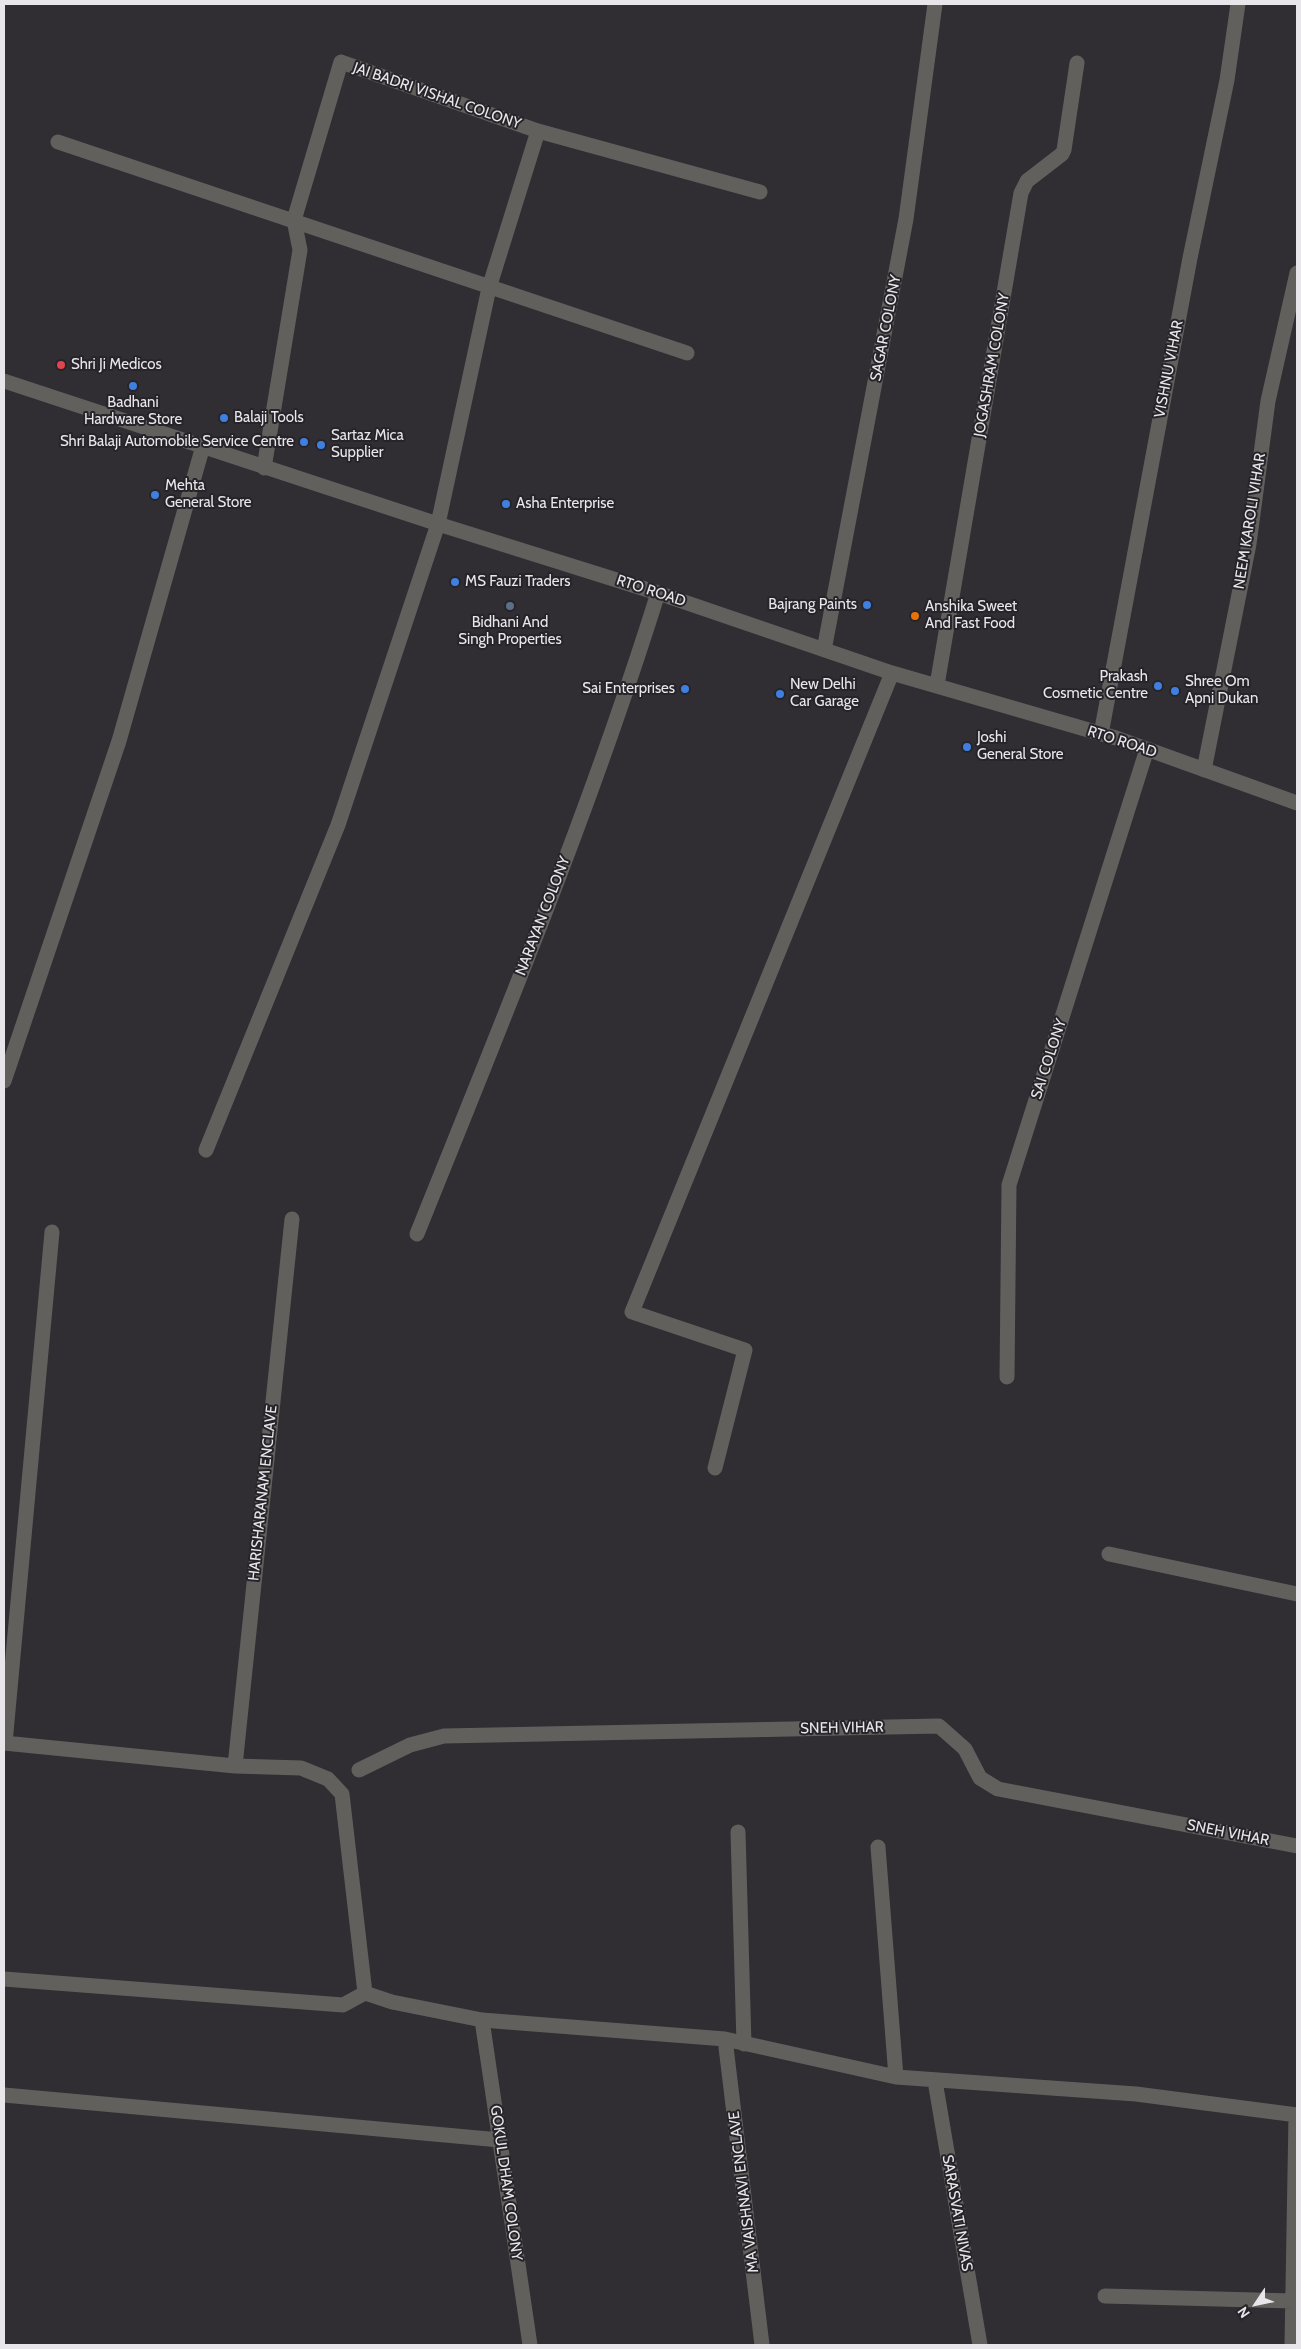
<!DOCTYPE html>
<style>
body{margin:0}
#map{position:relative;width:1301px;height:2349px;overflow:hidden;background:#302d33;font-family:Cabin,sans-serif}
canvas{display:block}
.frame{position:absolute;inset:0;border:5px solid #e8e6ea;pointer-events:none}
.north{position:absolute;left:1231px;top:2279px;width:50px;height:50px;-webkit-text-stroke:4px #262429;paint-order:stroke;rotate:236deg;font-size:14px;font-weight:700;line-height:20px;text-align:center;color:#e8e6ea}
.north::after{content:'';display:block;margin:auto;width:18px;height:22px;background:#e8e6ea;clip-path:polygon(50% 0,100% 100%,50% 72%,0 100%)}
</style>
<div id="map">
<canvas width="1301" height="2349"></canvas>
<div class="frame"></div>
<div class="north">N</div>
</div>
<script>
const g = document.querySelector('canvas').getContext('2d');
g.lineJoin = 'round';
function strokePath(path, color, width, dash) { g.strokeStyle = color; g.lineWidth = width; g.lineCap = dash ? 'butt' : 'round'; g.setLineDash(dash || []); g.stroke(path); }
function drawText(font, color, halo, rows, align = 'center') {
  g.font = font + ' Cabin,sans-serif'; g.lineWidth = 4; g.setLineDash([]); g.textBaseline = 'middle'; g.strokeStyle = halo; g.fillStyle = color; for (const [text, x, y, turn = 0] of rows) {
    g.save(); g.translate(x, y); g.rotate((+turn || 0) * Math.PI / 180); g.textAlign = isNaN(turn) ? turn : align; if (halo) g.strokeText(text, 0, 0); g.fillText(text, 0, 0); g.restore();
  }
}
strokePath(new Path2D(`
 M 58,142 C 268,211 477,284 687,353
 M 4,381 L 438,524 L 658,593 L 892,673 L 1116,738 L 1297,803
 M 264,468 L 300,250 L 294,220 L 341,62 L 538,131 L 760,192
 M 824,650 L 906,219 L 935,4
 M 937,685 L 1021,193 L 1027,181 L 1062,154 L 1064,150 L 1077,63
 M 1101,734 L 1190,258 L 1227,80 L 1238,4
 M 1204,770 L 1249,544 L 1268,401 L 1297,273
 M 4,1081 L 119,741 L 203,446
 M 206,1150 L 338,825 L 438,524 L 489,288 L 538,131
 M 417,1234 C 502,1022 590,811 658,593
 M 1007,1377 L 1009,1185 L 1147,749
 M 715,1468 L 745,1350 L 632,1312 L 892,673
 M 1109,1554 L 1297,1594
 M 4,1743 L 235,1766 L 301,1768 L 328,1779 L 342,1794 L 365,1993 L 392,2002 L 482,2020 L 725,2039 L 896,2077 L 1136,2094 L 1297,2115
 M 5,1743 L 52,1232
 M 235,1766 L 292,1219
 M 359,1770 L 410,1745 L 444,1736 L 939,1726 L 965,1749 L 980,1778 L 998,1789 L 1297,1846
 M 738,1832 L 744,2044
 M 878,1847 L 896,2077
 M 4,1979 L 343,2005 L 365,1993
 M 482,2020 L 530,2345
 M 725,2039 L 762,2345
 M 935,2081 L 980,2345
 M 4,2095 L 500,2140
 M 1105,2296 L 1293,2301
 M 1292,2345 L 1296,2115`), '#62605d', 15);
for (const [x, y, r, color] of [
 [61,365,5,"#e0444e"],
 [133,386,5,"#3f7fe0"],
 [224,418,5,"#3f7fe0"],
 [304,442,5,"#3f7fe0"],
 [321,445,5,"#3f7fe0"],
 [155,495,5,"#3f7fe0"],
 [506,504,5,"#3f7fe0"],
 [455,582,5,"#3f7fe0"],
 [867,605,5,"#3f7fe0"],
 [510,606,5,"#5c6f8a"],
 [915,616,5,"#e8710a"],
 [1158,686,5,"#3f7fe0"],
 [685,689,5,"#3f7fe0"],
 [1175,691,5,"#3f7fe0"],
 [780,694,5,"#3f7fe0"],
 [967,747,5,"#3f7fe0"]
]) { const dot = new Path2D(); dot.arc(x, y, r, 0, 2 * Math.PI); g.fillStyle = color; g.fill(dot); strokePath(dot, '#262429', 2); }
drawText('15px', '#e8e6ea', '#262429', [
 ["JAI BADRI VISHAL COLONY",437,96,19],
 ["SAGAR COLONY",886,328,-79],
 ["JOGASHRAM COLONY",992,365,-80],
 ["VISHNU VIHAR",1169,369,-79],
 ["NEEM KAROLI VIHAR",1250,521,-81],
 ["RTO ROAD",651,591,18],
 ["RTO ROAD",1122,742,18],
 ["NARAYAN COLONY",543,916,-69],
 ["SAI COLONY",1049,1059,-72],
 ["HARISHARANAM ENCLAVE",263,1493,-84],
 ["SNEH VIHAR",842,1728,-1],
 ["SNEH VIHAR",1228,1833,11],
 ["GOKUL DHAM COLONY",506,2183,82],
 ["MA VAISHNAVI ENCLAVE",744,2192,-97],
 ["SARASVATI NIVAS",957,2213,80]
]);
drawText('15px', '#e8e6ea', '#262429', [
 ["Shri Ji Medicos",71,365],
 ["Badhani",133,403,"center"],
 ["Hardware Store",133,420,"center"],
 ["Balaji Tools",234,418],
 ["Sartaz Mica",331,436],
 ["Supplier",331,453],
 ["Shri Balaji Automobile Service Centre",294,442,"right"],
 ["Mehta",165,486],
 ["General Store",165,503],
 ["Asha Enterprise",516,504],
 ["MS Fauzi Traders",465,582],
 ["Bajrang Paints",857,605,"right"],
 ["Anshika Sweet",925,607],
 ["And Fast Food",925,624],
 ["Bidhani And",510,623,"center"],
 ["Singh Properties",510,640,"center"],
 ["Prakash",1148,677,"right"],
 ["Cosmetic Centre",1148,694,"right"],
 ["Shree Om",1185,682],
 ["Apni Dukan",1185,699],
 ["New Delhi",790,685],
 ["Car Garage",790,702],
 ["Sai Enterprises",675,689,"right"],
 ["Joshi",977,738],
 ["General Store",977,755]
], 'left');
</script>
